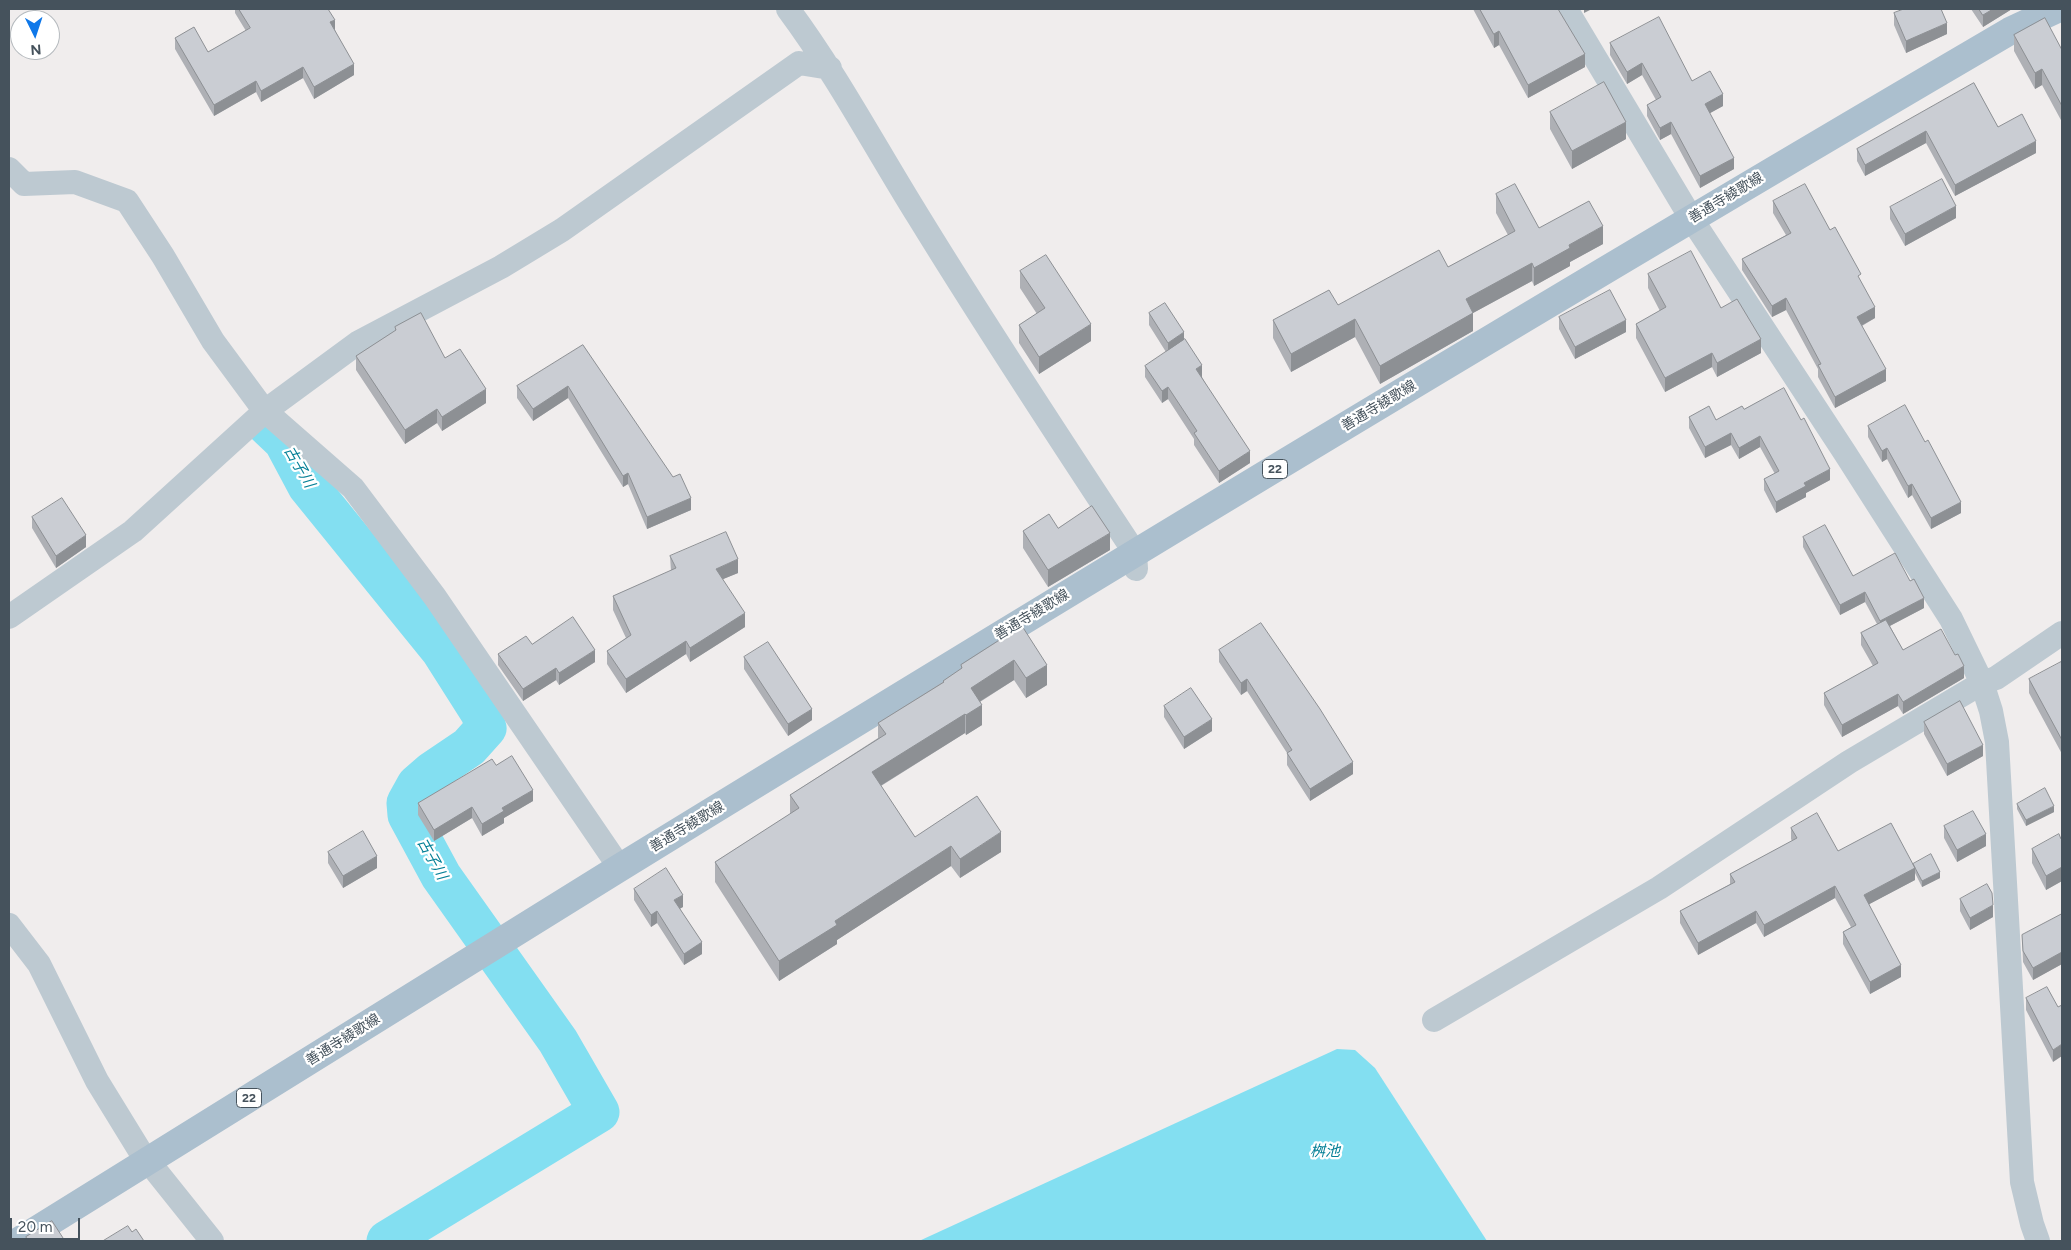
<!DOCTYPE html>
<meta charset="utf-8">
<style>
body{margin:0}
#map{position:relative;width:2071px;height:1250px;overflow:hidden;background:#f0eded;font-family:Figtree,sans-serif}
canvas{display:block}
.frame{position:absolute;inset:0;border:10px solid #45525c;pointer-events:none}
.north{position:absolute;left:10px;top:10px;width:50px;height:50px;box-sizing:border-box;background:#fff;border:1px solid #b5babe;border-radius:50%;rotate:176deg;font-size:14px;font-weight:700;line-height:20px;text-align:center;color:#45525c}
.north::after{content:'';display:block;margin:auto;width:18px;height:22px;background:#0f78e9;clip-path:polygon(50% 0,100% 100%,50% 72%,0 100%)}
.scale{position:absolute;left:10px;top:1218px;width:70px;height:22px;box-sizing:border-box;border:2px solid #45525c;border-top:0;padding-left:6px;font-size:15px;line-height:18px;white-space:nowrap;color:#45525c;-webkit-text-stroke:4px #fff;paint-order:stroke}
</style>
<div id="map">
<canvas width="2071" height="1250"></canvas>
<div class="frame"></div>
<div class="north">N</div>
<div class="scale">20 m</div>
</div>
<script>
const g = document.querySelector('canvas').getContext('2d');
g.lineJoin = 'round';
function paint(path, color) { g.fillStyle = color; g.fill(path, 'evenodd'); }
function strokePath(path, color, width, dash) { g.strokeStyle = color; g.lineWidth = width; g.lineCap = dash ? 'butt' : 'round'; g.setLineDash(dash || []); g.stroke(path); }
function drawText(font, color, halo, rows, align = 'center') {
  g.font = font + ' Figtree,"Noto Sans JP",sans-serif'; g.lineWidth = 4.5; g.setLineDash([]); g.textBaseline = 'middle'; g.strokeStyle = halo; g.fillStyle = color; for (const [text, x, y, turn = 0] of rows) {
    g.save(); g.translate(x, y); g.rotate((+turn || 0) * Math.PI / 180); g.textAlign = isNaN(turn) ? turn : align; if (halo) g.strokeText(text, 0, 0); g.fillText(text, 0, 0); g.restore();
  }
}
paint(new Path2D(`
 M 1337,1049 L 1355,1050 L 1375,1068 L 1487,1241 L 919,1241 Z`), '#83dff1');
strokePath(new Path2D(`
 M 265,423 L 284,441 L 308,486 L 441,650 L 481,713 L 486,728 L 469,747 L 432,772 L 417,785 L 407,803 L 408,815 L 441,876 L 558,1041 L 599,1112 L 387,1241`), '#83dff1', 41);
strokePath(new Path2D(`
 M 788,9 C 837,75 875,147 918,216 C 988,330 1061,441 1135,553 L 1136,569
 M 1566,9 L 1691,218 L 1845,453 L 1951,619 L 1982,683 L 1991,711 L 1997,742 L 2022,1182 L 2032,1224 L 2038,1241
 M 9,169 L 24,184 L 75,182 L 127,201 L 163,256 L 213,341 L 258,402 L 265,411 L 353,488 L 435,597 L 620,868
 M 9,617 L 133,531 L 265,411 L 359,342 L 501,267 L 562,230 L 799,63 L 830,68
 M 9,925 L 39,964 L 97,1081 L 140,1151 L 212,1241
 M 1434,1020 L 1659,888 L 1849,762 L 1982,683 L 1996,678 L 2062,633`), '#bdc9d1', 24);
strokePath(new Path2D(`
 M 19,1241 C 218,1119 416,993 616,870 C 1078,586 1542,305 2010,31 L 2057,9`), '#abbfce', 28);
paint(new Path2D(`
 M 235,9 L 328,9 L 335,30 L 354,75 L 314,99 L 303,78 L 261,102 L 256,92 L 214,116 L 175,49 L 175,38 L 208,52 L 246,31 L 235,13 Z
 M 1473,9 L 1558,9 L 1585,67 L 1528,98 L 1499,45 L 1494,48 Z
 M 1971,9 L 2012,9 L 1983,27 Z
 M 1894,13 L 1947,34 L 1906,53 L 1894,25 Z
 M 2014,35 L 2062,50 L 2062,122 L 2042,85 L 2035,89 L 2014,51 Z
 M 1610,43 L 1692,81 L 1723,106 L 1709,113 L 1734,169 L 1700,188 L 1671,134 L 1660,140 L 1647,116 L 1647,105 L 1656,100 L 1642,75 L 1627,84 L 1610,55 Z
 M 1974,83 L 1998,127 L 2036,153 L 1955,196 L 1926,143 L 1865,176 L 1857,161 L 1857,149 Z
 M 1550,112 L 1626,139 L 1572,169 L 1550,129 Z
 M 1496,194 L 1539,228 L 1603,244 L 1570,262 L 1570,266 L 1534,286 L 1532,281 L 1473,313 L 1473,331 L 1380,384 L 1355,337 L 1291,372 L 1273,338 L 1273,320 L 1338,305 L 1448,267 L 1508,235 L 1496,213 Z
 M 1773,201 L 1830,230 L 1861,282 L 1875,318 L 1862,326 L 1886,381 L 1835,408 L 1818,377 L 1818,369 L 1786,310 L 1772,317 L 1742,270 L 1742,259 L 1786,235 L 1773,213 Z
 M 1890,207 L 1956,218 L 1905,246 L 1890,219 Z
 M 1020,271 L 1091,341 L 1039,374 L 1019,343 L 1019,325 L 1037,314 L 1020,288 Z
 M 1648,274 L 1721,308 L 1761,353 L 1717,377 L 1712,367 L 1665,392 L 1636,338 L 1636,324 L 1660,311 L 1648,288 Z
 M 1149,313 L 1184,340 L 1202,377 L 1250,463 L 1219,483 L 1194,445 L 1194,439 L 1168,399 L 1162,403 L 1145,377 L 1145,366 L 1166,352 L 1149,325 Z
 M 1559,317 L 1626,332 L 1575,359 L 1559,329 Z
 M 395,327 L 445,358 L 486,403 L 442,431 L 437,423 L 405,444 L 356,370 L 356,356 L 395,331 Z
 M 583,345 L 691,510 L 647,529 L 628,484 L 623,487 L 568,398 L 533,421 L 517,398 L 517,386 Z
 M 1744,409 L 1830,480 L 1806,493 L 1806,497 L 1776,513 L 1764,490 L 1764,479 L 1775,474 L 1760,447 L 1739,459 L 1731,445 L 1705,458 L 1689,428 L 1689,417 L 1716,420 Z
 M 1868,426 L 1961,513 L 1931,529 L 1912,495 L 1908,498 L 1887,459 L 1882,462 L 1868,437 Z
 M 32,517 L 86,547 L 56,568 L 32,528 Z
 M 1058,528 L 1110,550 L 1048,587 L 1023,548 L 1023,531 Z
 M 1803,537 L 1853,576 L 1924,608 L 1890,626 L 1903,650 L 1964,678 L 1903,714 L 1898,706 L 1842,737 L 1824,705 L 1824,693 L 1873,666 L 1861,645 L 1861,633 L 1877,624 L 1865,602 L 1840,615 L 1803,547 Z
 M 670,556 L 738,573 L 723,579 L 745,627 L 690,662 L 686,654 L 626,693 L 607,664 L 607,651 L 626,638 L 613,610 L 613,596 L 671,571 Z
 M 1022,626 L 1047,685 L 1026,698 L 1014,680 L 980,702 L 982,725 L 966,735 L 965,733 L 881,786 L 915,837 L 1001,852 L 960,878 L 951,866 L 837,940 L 837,944 L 779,981 L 715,882 L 715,862 L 790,814 L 790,795 L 878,738 L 878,723 L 943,682 L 943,681 L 961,669 L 961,665 Z
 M 532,644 L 595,662 L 559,685 L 556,680 L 523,701 L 498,665 L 498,654 Z
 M 1219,650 L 1353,774 L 1310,801 L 1287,765 L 1287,753 L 1247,691 L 1241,695 L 1219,662 Z
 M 744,657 L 812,720 L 788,736 L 744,669 Z
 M 2062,664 L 2062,754 L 2029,693 L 2029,679 Z
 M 1164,706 L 1212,731 L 1184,749 L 1164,717 Z
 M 1924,722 L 1983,756 L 1947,776 L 1924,734 Z
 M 496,765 L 533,801 L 504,818 L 504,823 L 482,836 L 472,818 L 434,841 L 418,815 L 418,803 Z
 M 2017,804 L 2054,812 L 2026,826 L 2017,809 Z
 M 1944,826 L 1986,846 L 1957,862 L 1944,838 Z
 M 1791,828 L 1838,851 L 1913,864 L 1940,878 L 1922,887 L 1915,873 L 1915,880 L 1869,904 L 1901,977 L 1870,994 L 1843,944 L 1843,932 L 1851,927 L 1835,898 L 1764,937 L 1756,923 L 1698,955 L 1680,923 L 1680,911 L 1730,884 L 1730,874 L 1792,841 L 1791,839 Z
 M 2062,839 L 2062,881 L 2046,890 L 2032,863 L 2032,849 Z
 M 328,852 L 377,868 L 343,888 L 328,863 Z
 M 634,889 L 683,907 L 680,908 L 702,954 L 684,965 L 657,923 L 651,927 L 634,900 Z
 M 1960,899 L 1993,917 L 1970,930 L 1960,911 Z
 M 2062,914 L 2062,964 L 2033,980 L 2023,962 L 2022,935 Z
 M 2026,998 L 2058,1007 L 2053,1062 L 2026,1010 Z`), '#aeb0b5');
paint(new Path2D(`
 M 1584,9 L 1592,9 L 1584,13 Z
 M 1993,9 L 2012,9 L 1983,27 L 1983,15 Z
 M 335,20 L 335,31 L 330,22 Z
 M 1947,23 L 1947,34 L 1906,53 L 1906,41 Z
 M 1499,31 L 1499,45 L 1494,48 L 1494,34 Z
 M 1585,54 L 1585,67 L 1528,98 L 1528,85 Z
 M 1642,63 L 1642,75 L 1627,84 L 1627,72 Z
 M 354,64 L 354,75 L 314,99 L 314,87 Z
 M 303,67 L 303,78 L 261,102 L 261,91 Z
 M 2042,69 L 2042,85 L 2035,89 L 2035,73 Z
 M 256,81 L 256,92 L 214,116 L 214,105 Z
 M 1723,94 L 1723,106 L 1705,116 L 1705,104 Z
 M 1626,122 L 1626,139 L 1572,169 L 1572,151 Z
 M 1671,122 L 1671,134 L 1660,140 L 1660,128 Z
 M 1926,131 L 1926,143 L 1865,176 L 1865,165 Z
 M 2036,141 L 2036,153 L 1955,196 L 1955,185 Z
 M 1734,158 L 1734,169 L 1700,188 L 1700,176 Z
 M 1956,206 L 1956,218 L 1905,246 L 1905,234 Z
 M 1603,226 L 1603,244 L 1570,262 L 1570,266 L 1534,286 L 1534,268 L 1569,245 Z
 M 1532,263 L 1532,281 L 1473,313 L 1473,331 L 1380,384 L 1380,366 L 1466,299 Z
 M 1786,298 L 1786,310 L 1772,317 L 1772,306 Z
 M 1875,307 L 1875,318 L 1857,328 L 1857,317 Z
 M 1355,319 L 1355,337 L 1291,372 L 1291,354 Z
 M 1626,320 L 1626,332 L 1575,359 L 1575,347 Z
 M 1091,324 L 1091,341 L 1039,374 L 1039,357 Z
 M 1184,332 L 1184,344 L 1168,354 L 1168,343 Z
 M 1761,339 L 1761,353 L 1717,377 L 1717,363 Z
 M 1712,353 L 1712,367 L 1665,392 L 1665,378 Z
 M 1202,365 L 1202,377 L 1196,380 L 1196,369 Z
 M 1886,369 L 1886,381 L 1835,408 L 1835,397 Z
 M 568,386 L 568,398 L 533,421 L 533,409 Z
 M 1168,387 L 1168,399 L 1162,403 L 1162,391 Z
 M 486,389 L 486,403 L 442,431 L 442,417 Z
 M 437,409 L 437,423 L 405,444 L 405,430 Z
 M 1731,433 L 1731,445 L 1705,458 L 1705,447 Z
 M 1760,436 L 1760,447 L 1739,459 L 1739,448 Z
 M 1887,448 L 1887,459 L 1882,462 L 1882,451 Z
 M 1250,451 L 1250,463 L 1219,483 L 1219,471 Z
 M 1830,469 L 1830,480 L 1806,493 L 1806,497 L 1776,513 L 1776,502 L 1804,483 Z
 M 628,473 L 628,484 L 623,487 L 623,476 Z
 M 1912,484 L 1912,495 L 1908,498 L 1908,486 Z
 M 691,498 L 691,510 L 647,529 L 647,517 Z
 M 1961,502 L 1961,513 L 1931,529 L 1931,518 Z
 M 1110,533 L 1110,550 L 1048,587 L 1048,570 Z
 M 86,535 L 86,547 L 56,568 L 56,556 Z
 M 738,559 L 738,573 L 716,582 L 716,569 Z
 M 1865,592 L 1865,602 L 1840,615 L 1840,605 Z
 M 1924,598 L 1924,608 L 1880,631 L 1880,621 Z
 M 745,613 L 745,627 L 690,662 L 690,648 Z
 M 686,641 L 686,654 L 626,693 L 626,679 Z
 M 595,650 L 595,662 L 559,685 L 559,673 Z
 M 1014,660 L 1014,680 L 971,707 L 971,688 Z
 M 1047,665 L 1047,685 L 1026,698 L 1026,678 Z
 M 1964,666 L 1964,678 L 1903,714 L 1903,702 Z
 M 556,668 L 556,680 L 523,701 L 523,689 Z
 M 1247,679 L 1247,691 L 1241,695 L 1241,683 Z
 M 1898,694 L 1898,706 L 1842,737 L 1842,725 Z
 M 982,705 L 982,725 L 966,735 L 966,715 Z
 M 812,709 L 812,720 L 788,736 L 788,724 Z
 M 965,714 L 965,733 L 872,791 L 872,772 Z
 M 1212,719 L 1212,731 L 1184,749 L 1184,737 Z
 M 1983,745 L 1983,756 L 1947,776 L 1947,764 Z
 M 1353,762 L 1353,774 L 1310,801 L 1310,789 Z
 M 533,790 L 533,801 L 504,818 L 504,823 L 482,836 L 482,824 L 502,808 Z
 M 2054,806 L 2054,812 L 2026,826 L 2026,820 Z
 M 472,807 L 472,818 L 434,841 L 434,830 Z
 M 1001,832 L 1001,852 L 960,878 L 960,859 Z
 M 1986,834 L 1986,846 L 1957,862 L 1957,850 Z
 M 951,846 L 951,866 L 837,940 L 837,944 L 779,981 L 779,961 L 835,921 Z
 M 377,856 L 377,868 L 343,888 L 343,876 Z
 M 2062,867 L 2062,881 L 2046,890 L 2046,876 Z
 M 1915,868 L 1915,880 L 1864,907 L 1864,895 Z
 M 1940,872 L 1940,878 L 1922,887 L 1922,881 Z
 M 1835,886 L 1835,898 L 1764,937 L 1764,925 Z
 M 683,895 L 683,907 L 674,912 L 674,900 Z
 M 1993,905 L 1993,917 L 1970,930 L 1970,918 Z
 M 657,911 L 657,923 L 651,927 L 651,915 Z
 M 1756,911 L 1756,923 L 1698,955 L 1698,943 Z
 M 702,942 L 702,954 L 684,965 L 684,954 Z
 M 2062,952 L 2062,964 L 2033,980 L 2033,968 Z
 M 1901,965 L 1901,977 L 1870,994 L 1870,982 Z
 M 2062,1044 L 2062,1056 L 2053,1062 L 2053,1050 Z`), '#8d9094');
const building = new Path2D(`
 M 239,9 L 328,9 L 335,20 L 330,22 L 354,64 L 314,87 L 303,67 L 261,91 L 256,81 L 214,105 L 175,38 L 194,27 L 208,52 L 250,28 Z
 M 1480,9 L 1558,9 L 1585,54 L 1528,85 L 1499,31 L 1494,34 Z
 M 1904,9 L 1941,9 L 1947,23 L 1906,41 L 1894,13 Z
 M 1979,9 L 1993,9 L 1983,15 Z
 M 1659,17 L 1692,81 L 1710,71 L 1723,94 L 1705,104 L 1734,158 L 1700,176 L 1671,122 L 1660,128 L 1647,105 L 1661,97 L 1642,63 L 1627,72 L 1610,43 Z
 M 2045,18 L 2062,50 L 2062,106 L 2042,69 L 2035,73 L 2014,35 Z
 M 1604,82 L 1626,122 L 1572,151 L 1550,112 Z
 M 1974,83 L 1998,127 L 2022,114 L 2036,141 L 1955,185 L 1926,131 L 1865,165 L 1857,149 Z
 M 1942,179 L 1956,206 L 1905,234 L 1890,207 Z
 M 1515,184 L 1539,228 L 1589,201 L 1603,226 L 1569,245 L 1570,248 L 1534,268 L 1532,263 L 1466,299 L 1473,313 L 1380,366 L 1355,319 L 1291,354 L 1273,320 L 1329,290 L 1338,305 L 1439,250 L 1448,267 L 1515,231 L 1496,194 Z
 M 1805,184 L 1830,230 L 1835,227 L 1861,274 L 1858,276 L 1875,307 L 1857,317 L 1886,369 L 1835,397 L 1818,365 L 1821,364 L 1786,298 L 1772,306 L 1742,259 L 1791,233 L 1773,201 Z
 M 1691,251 L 1721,308 L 1737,299 L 1761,339 L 1717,363 L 1712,353 L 1665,378 L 1636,324 L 1666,307 L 1648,274 Z
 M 1046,255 L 1091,324 L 1039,357 L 1019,325 L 1045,308 L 1020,271 Z
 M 1610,290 L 1626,320 L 1575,347 L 1559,317 Z
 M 1165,303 L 1184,332 L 1168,343 L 1149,313 Z
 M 421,313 L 445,358 L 460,349 L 486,389 L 442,417 L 437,409 L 405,430 L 356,356 L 396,330 L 395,327 Z
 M 1185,339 L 1202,365 L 1196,369 L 1250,451 L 1219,471 L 1194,433 L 1197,431 L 1168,387 L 1162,391 L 1145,366 Z
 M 583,345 L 673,477 L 680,474 L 691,498 L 647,517 L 628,473 L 623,476 L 568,386 L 533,409 L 517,386 Z
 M 1784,388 L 1801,420 L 1804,418 L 1830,469 L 1804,483 L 1806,486 L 1776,502 L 1764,479 L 1779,471 L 1760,436 L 1739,448 L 1731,433 L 1705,447 L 1689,417 L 1709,406 L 1716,420 L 1742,406 L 1744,409 Z
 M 1905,405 L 1925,442 L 1928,440 L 1961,502 L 1931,518 L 1912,484 L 1908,486 L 1887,448 L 1882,451 L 1868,426 Z
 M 62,498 L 86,535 L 56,556 L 32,517 Z
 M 1092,506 L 1110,533 L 1048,570 L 1023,531 L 1049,514 L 1058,528 Z
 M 1825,525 L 1853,576 L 1895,553 L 1910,581 L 1914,579 L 1924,598 L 1880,621 L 1865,592 L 1840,605 L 1803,537 Z
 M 726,532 L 738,559 L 716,569 L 745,613 L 690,648 L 686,641 L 626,679 L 607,651 L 631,635 L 613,596 L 676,568 L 670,556 Z
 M 573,617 L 595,650 L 559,673 L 556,668 L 523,689 L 498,654 L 526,636 L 532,644 Z
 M 1886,620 L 1903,650 L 1941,629 L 1955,655 L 1958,654 L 1964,666 L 1903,702 L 1898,694 L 1842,725 L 1824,693 L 1878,663 L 1861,633 Z
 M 1261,623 L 1320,709 L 1353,762 L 1310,789 L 1287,753 L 1292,750 L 1247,679 L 1241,683 L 1219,650 Z
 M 1022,626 L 1047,665 L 1026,678 L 1014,660 L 971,688 L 982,705 L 966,715 L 965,714 L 872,772 L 915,837 L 977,796 L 1001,832 L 960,859 L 951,846 L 835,921 L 837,925 L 779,961 L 715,862 L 799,808 L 790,795 L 886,734 L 878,723 L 944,682 L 943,681 L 962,668 L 961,665 Z
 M 768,642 L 812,709 L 788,724 L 744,657 Z
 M 2061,662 L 2062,664 L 2062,740 L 2029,679 Z
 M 1191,688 L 1212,719 L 1184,737 L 1164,706 Z
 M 1960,701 L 1983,745 L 1947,764 L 1924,722 Z
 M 512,756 L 533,790 L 502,808 L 504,811 L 482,824 L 472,807 L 434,830 L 418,803 L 492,759 L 496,765 Z
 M 2045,788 L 2054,806 L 2026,820 L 2017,804 Z
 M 1973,811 L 1986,834 L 1957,850 L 1944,826 Z
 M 1817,813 L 1838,851 L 1891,823 L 1915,868 L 1864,895 L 1901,965 L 1870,982 L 1843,932 L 1856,925 L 1835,886 L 1764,925 L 1756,911 L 1698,943 L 1680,911 L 1735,882 L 1730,874 L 1797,838 L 1791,828 Z
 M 363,831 L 377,856 L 343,876 L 328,852 Z
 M 2059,834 L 2061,839 L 2062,839 L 2062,867 L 2046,876 L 2032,849 Z
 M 1931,854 L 1940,872 L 1922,881 L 1913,864 Z
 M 666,868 L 683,895 L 674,900 L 702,942 L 684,954 L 657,911 L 651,915 L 634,889 Z
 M 1987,884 L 1992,893 L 1993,905 L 1970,918 L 1960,899 Z
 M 2062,914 L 2062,952 L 2033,968 L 2023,951 L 2022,935 Z
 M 2047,987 L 2058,1007 L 2062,1005 L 2062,1044 L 2053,1050 L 2026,998 Z
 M 52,1221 L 65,1241 L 28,1241 L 26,1237 Z
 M 128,1226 L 132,1232 L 136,1229 L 144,1241 L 103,1241 Z`);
paint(building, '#cacdd3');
strokePath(building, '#8d9094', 1);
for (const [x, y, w] of [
 [1275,469,25],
 [249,1098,25]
]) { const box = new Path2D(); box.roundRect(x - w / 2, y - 9.5, w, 19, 4); g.fillStyle = '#fff'; g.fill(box); strokePath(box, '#45525c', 1); }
drawText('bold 12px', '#45525c', null, [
 ["22",1275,469],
 ["22",249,1098]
]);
drawText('14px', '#45525c', '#fff', [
 ["善通寺綾歌線",1726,198,-31],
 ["善通寺綾歌線",1379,406,-31],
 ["善通寺綾歌線",1032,615,-31],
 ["善通寺綾歌線",687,827,-31],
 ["善通寺綾歌線",343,1040,-32]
]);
drawText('italic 15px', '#068097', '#fff', [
 ["古子川",299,467,60],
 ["古子川",432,859,61],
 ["桝池",1325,1152]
]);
</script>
